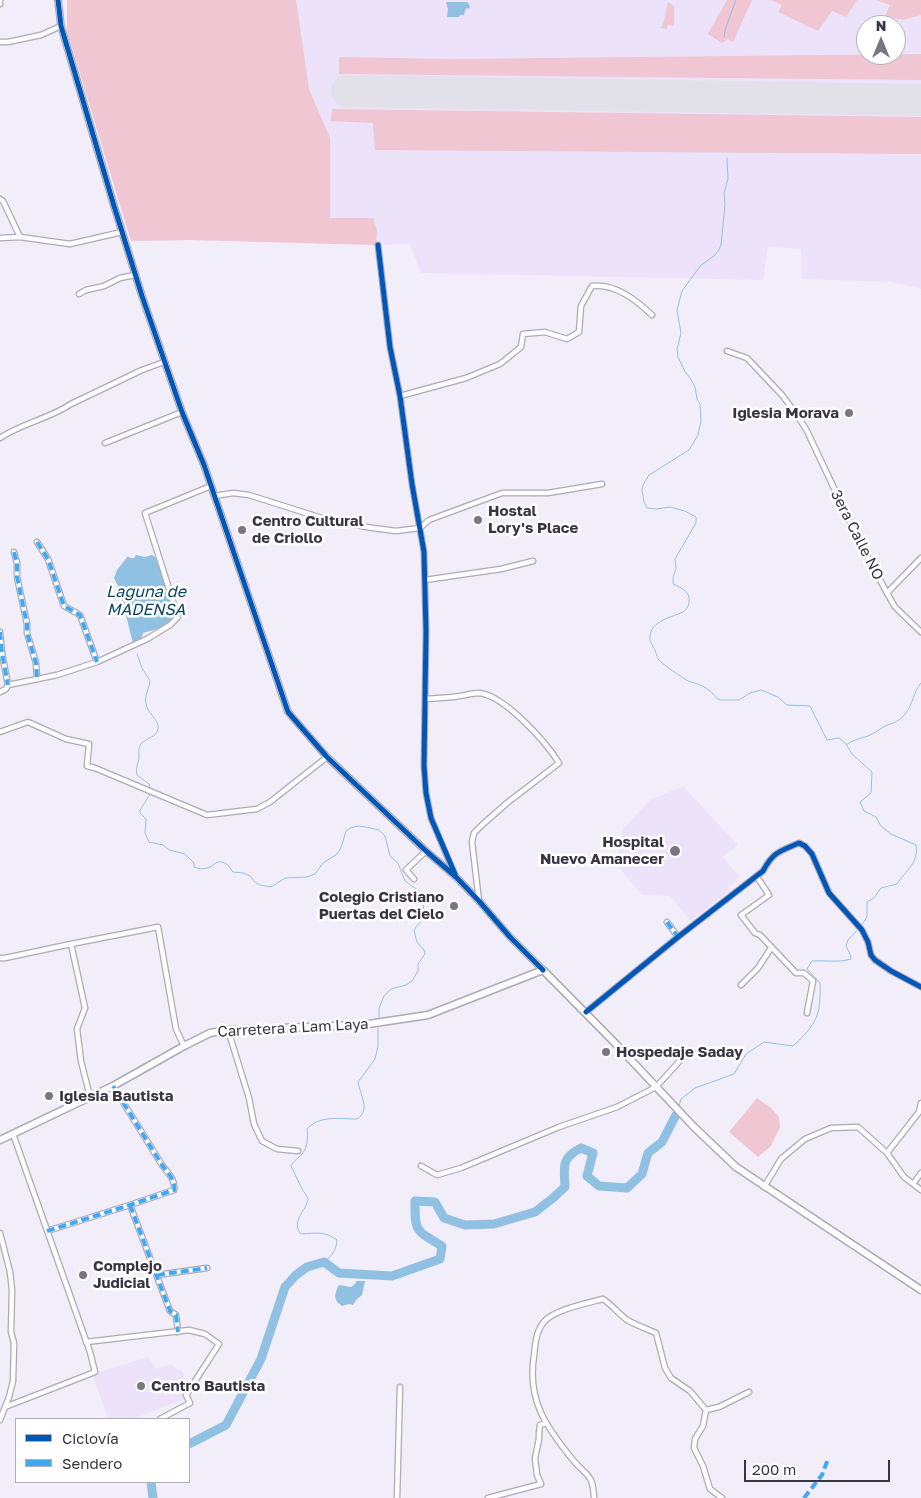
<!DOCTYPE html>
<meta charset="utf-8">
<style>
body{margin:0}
#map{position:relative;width:921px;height:1498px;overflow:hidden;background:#f2eef9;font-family:"Golos Text",sans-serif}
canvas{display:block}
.legend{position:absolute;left:15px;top:1418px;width:175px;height:65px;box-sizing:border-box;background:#fff;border:1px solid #b0aeb3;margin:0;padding:6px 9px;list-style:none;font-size:15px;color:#3a3442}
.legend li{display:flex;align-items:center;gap:10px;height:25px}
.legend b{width:25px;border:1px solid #b0aeb3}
.north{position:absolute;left:856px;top:15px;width:50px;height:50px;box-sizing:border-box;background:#fff;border:1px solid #b0aeb3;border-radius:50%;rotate:0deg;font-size:14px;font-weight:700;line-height:20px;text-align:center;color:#3a3442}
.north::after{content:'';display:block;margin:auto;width:18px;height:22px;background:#7a7582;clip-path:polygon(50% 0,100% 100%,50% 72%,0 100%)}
.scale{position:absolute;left:744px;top:1460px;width:146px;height:22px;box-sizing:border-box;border:2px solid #3a3442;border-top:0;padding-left:6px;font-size:15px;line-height:18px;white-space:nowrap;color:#3a3442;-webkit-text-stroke:4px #fff;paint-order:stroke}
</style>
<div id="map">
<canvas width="921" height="1498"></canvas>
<ul class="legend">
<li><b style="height:6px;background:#0057b8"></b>Ciclovía</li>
<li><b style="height:6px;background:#3fa9f5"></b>Sendero</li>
</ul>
<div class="north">N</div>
<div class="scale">200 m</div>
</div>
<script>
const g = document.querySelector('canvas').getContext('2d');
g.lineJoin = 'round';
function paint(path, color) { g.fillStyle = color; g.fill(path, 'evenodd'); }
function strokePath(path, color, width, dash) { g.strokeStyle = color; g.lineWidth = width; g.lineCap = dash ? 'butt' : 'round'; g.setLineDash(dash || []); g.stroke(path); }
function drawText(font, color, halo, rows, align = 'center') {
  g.font = font + ' "Golos Text",sans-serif'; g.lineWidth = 5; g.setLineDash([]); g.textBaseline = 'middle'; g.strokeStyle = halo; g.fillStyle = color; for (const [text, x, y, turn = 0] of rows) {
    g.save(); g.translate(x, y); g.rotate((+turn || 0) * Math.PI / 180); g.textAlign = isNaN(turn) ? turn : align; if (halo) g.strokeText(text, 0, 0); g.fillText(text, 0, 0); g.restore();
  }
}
paint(new Path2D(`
 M 67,0 L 921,0 L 921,289 L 891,282 L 802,279 L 801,249 L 768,247 L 763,280 L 421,273 L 410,244 L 376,245 L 191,240 L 131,241 L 67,31 ZM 866,25 L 896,25 L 896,55 L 866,55 Z
 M 683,786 L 738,845 L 723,857 L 740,877 L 728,888 L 730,890 L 691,921 L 670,896 L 642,895 L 617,865 L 622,830 L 650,800 Z
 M 148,1357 L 156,1369 L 171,1364 L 183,1373 L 190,1397 L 133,1419 L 108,1419 L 92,1374 Z`), '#ece3fb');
paint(new Path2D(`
 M 67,0 L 296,0 L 309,89 L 330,138 L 330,218 L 373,218 L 377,230 L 376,245 L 191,240 L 131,241 L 67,31 Z
 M 727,0 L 752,0 L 733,42 L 727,39 L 722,43 L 708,34 Z
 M 771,0 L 857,0 L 846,17 L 832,11 L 818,31 L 778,12 L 782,5 Z
 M 876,0 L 921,0 L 921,15 L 903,20 L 885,16 L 890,5 Z
 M 668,2 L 674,6 L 674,26 L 668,25 L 667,29 L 660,28 L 663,25 Z
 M 921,54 L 921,80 L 339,74 L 339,57 L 452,59 Z
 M 332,109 L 921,117 L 921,154 L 375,150 L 373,123 L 331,121 Z
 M 757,1098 L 771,1108 L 779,1117 L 780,1127 L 771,1146 L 758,1157 L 729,1132 Z`), '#efc6d1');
paint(new Path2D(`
 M 446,2 L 467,2 L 469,4 L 470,7 L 469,9 L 466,8 L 464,15 L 460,15 L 459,17 L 447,17 L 448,9 Z
 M 136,555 L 145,557 L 152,555 L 155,557 L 166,586 L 173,616 C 165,629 156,629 143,633 L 141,640 L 133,643 L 119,588 L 114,578 L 117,570 L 128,556 L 130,558 L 134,558 Z
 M 356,1281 L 365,1281 L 362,1295 L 357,1299 L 353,1305 L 349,1304 L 342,1306 C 333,1300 334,1294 339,1285 L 351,1287 L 356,1283 Z`), '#90c1e2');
strokePath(new Path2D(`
 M 724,37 L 726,27 L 736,0
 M 727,158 L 728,179 L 724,193 L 725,205 L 721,245 L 719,250 L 714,256 L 701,265 L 682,291 L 677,310 L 681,333 L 677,349 L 678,357 L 685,372 L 690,378 L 695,387 L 697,399 L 700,404 L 701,421 L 698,435 L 689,450 L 649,475 L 643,485 L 642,490 L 644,502 L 647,508 L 656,509 L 670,507 L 685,511 L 696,517 L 696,523 L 675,559 L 676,568 L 673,578 L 673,584 C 682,588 691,592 689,603 C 688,607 686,610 683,612 C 672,617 651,621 650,636 C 649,642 653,645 655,650 C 656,653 657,657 659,660 C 661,663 684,679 688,681 C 695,683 702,685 709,690 C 713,693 715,698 720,700 L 739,700 L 750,693 L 761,690 L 778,697 L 787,705 L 810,706 L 827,740 L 839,738 L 846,744 L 852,754 L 872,772 L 871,793 L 860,802 L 864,811 L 876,817 L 881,826 L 891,834 L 916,845 C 919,863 906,870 897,884 L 881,888 L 874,898 L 867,902 L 867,917 L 861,926
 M 137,654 L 142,668 L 150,681 C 149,689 144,696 146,704 C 147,713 160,720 158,729 C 157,737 146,738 141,744 C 138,749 139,751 139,756 C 139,764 135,765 137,775 L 149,784 L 150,789
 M 847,744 C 854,740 861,738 868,736 C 875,733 880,729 885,726 C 893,723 900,721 905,714 C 913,705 913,692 921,683
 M 151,793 L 140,810 L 140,813 L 146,819 L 145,833 L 149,842 L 163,845 L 169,850 L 185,854 L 194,863 L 194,867 C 204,871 210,868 217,862 C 226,861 228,865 233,872 L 243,873 L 250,876 L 255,882 L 260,885 L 271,887 L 285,878 L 307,877 L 315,874 L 323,863 L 337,854 L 341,848 L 346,831 L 350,828 L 358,826 L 366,827 L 379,830 L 385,836 L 390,856 L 398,863 L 405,881 L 420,892 L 425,914 L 424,918 L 416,927 L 414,931 L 417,942 L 424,950 L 425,954 L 418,964 L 418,971 L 412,981 L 406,985 L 391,989 L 384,996 L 379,1008 L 379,1021
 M 679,1106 L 681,1099 L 695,1088 L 734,1074 L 746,1054 L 764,1042 L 793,1046 C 817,1024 821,1015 820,983 L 807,969 L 812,961 C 826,960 838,963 851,959 L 850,954 L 846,946 L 848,940 L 858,929
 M 324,1262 C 332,1256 336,1251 337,1240 C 325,1231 316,1233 301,1234 C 290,1221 307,1211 308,1198 L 302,1189 L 291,1166 C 294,1160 298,1159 302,1154 C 308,1147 308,1137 307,1129 C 319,1115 340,1119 357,1119 C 371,1111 360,1094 358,1082 L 375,1059 L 378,1046 L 378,1028`), '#90c1e2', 1);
strokePath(new Path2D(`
 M 189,1444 L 226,1425 L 261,1359 L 285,1287 L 296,1275 L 307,1267 L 324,1262 L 339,1273 L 392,1276 L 440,1259 L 442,1246 C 415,1230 415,1232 415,1201 L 435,1202 L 444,1218 L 465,1225 L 494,1224 L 535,1212 L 553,1198 L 565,1187 C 564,1167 561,1158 581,1148 L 593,1153 L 587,1176 L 599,1186 L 627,1188 L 642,1174 L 648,1153 L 662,1142 L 676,1115
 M 151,1482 L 153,1498`), '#90c1e2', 9);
strokePath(new Path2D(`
 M 347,91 L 921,100`), '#e2e0e8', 32);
const minor = new Path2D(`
 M 0,4 L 0,0
 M 0,42 L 8,42 L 41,35 L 61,26
 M 0,199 L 3,201 L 20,237
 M 0,238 L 20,237 L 70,244 L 122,232
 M 378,245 L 390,347 L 400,396 L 412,484 L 424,552 L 426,631 L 424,766 L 426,793 L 431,818 L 455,875
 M 79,294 L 86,290 L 104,286 L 120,278 L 135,275
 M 727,351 L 747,358 L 782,395 L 797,415 L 807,431 L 857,537 L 887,593 L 895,607 L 921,632
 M 400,396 L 466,378 L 500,364 L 521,347 L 523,334 L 545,332 L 567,339 L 579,332 L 581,306 L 592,286 C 615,283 636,300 652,315
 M 0,438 C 22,423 49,419 71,404 L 142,370 L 164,362
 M 105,443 L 182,412
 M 214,496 L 233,493 L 249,495 L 331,521 L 373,528 L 396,531 L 420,528 L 429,520 L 502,493 L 548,493 L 602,484
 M 37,542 L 48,559 L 64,606 L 80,615 L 97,662
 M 14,552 L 17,563 L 17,577 L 27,624 L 27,633 L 36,663 L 37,679
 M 425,580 L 501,569 L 533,561
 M 887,593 L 921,558
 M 0,632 L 2,653 L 8,685
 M 0,692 L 6,689 L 8,685 L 57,675 L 97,662 L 147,639 L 170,625 L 178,617 L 145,513 L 211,486
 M 425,699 C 437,698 448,698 460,696 C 466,695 473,693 479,693 C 504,695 546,742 559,763 L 507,803 L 482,825 L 474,833 L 472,842 L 479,901
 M 0,732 L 28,722 L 66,739 L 89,744 L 87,766 L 95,768 L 207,815 L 257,809 L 270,802 L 327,757
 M 757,877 L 769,895 L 741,915 L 755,933 L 760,935 L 796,973 L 804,973 L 813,981 L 807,1013
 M 414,879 L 406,870 L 426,851
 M 667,922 L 678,937
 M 71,944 L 158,927 L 176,1029 L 184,1046
 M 0,958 L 5,958 L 71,944 L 85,1008 L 77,1029 L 81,1061 L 90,1097
 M 741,985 L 758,968 L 771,948
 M 586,1012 L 678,937 L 763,871 C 773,852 780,851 799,843 L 805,846 L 812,854 L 829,893 L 862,930 L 868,942 L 871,955 L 875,960 L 891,971 L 921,987
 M 228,1030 L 249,1098 L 254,1124 L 262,1141 L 277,1149 L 298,1151
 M 887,1153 L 919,1112 L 921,1103
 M 421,1166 L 437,1175 L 461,1168 L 559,1127 L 617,1107 L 656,1087 L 686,1054
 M 913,1184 L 921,1173
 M 764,1187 L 781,1159 L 805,1139 L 831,1128 L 858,1127 L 887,1153 L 904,1177 L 921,1190
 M 130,1205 L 170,1311 L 176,1315 L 178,1332
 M 47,1231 L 130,1205 L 174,1190 C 176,1180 167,1172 162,1165 L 113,1086
 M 0,1233 L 10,1272 L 12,1290 L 11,1332 L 14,1343 L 13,1381 L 9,1397 L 0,1420
 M 157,1275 L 207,1268
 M 86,1342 L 189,1330 L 205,1334 L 219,1344 L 186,1395 L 190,1403 L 160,1419
 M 5,1407 L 95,1372 L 90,1352 L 13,1134
 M 397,1498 L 400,1387
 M 488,1498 L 541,1484 L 537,1475 L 535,1458 L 539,1439 L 539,1433 L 540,1425 L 546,1423
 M 594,1498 C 593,1473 587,1477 573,1460 C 546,1427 527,1400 534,1356 C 535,1345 536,1332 543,1323 C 552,1310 588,1303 603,1299 C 612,1305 618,1313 627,1320 C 636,1325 647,1329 656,1333 L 665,1368 L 671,1378 L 690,1391 L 706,1410
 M 722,1498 L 710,1489 L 703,1466 L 694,1448 L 695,1439 L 703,1426 L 706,1410 L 719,1407 L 749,1392`);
const tertiary = new Path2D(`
 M 58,0 L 61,26 L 114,206 L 142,296 L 182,412 L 204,465 L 288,712 L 327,757 L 426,851 L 456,877 L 479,901 L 510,937 L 543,970`);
const secondary = new Path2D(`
 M 0,1140 L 113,1086 L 184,1046 L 210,1033 L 228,1030 L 362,1025 L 428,1015 L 543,970 L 615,1043 L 694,1127 L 736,1167 L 921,1290`);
strokePath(minor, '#aeaab5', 7);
strokePath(tertiary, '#aeaab5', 8);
strokePath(secondary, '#aeaab5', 9);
strokePath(minor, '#fdfcfe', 4.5);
strokePath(tertiary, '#fdfcfe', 5.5);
strokePath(secondary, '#fdfcfe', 6);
strokePath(new Path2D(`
 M 37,542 L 48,559 L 64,606 L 80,615 L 97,662
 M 14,552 L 17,563 L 17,577 L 27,624 L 27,633 L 36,663 L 37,679
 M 0,632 L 2,653 L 8,685
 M 667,922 L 678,937
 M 130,1205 L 170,1311 L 176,1315 L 178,1332
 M 47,1231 L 130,1205 L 174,1190 C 176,1180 167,1172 162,1165 L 113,1086
 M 157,1275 L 207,1268
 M 804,1498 L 822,1475 L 828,1459`), '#3fa9f5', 4, [8, 4]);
strokePath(new Path2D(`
 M 58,0 L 61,26 L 114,206 L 142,296 L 182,412 L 204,465 L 288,712 L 327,757 L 426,851 L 456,877 L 479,901 L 510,937 L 543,970
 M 378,245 L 390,347 L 400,396 L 412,484 L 424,552 L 426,631 L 424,766 L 426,793 L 431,818 L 455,874
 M 586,1012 L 678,937 L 763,871 C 773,852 780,851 799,843 L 805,846 L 812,854 L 829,893 L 862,930 L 868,942 L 871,955 L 875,960 L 891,971 L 921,987`), '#0057b8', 5);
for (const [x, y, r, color] of [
 [849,413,5,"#7a7582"],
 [478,520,5,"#7a7582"],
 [242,530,5,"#7a7582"],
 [675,851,6,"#7a7582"],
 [454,906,5,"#7a7582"],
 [606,1052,5,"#7a7582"],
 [49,1096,5,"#7a7582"],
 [83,1275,5,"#7a7582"],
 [141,1386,5,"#7a7582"]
]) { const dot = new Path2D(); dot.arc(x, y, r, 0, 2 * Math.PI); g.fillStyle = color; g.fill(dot); strokePath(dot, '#fff', 2); }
drawText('bold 15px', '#3a3442', '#fff', [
 ["Iglesia Morava",839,413,"right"],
 ["Hostal",488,511],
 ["Lory's Place",488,528],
 ["Centro Cultural",252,521],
 ["de Criollo",252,538],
 ["Hospital",664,842,"right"],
 ["Nuevo Amanecer",664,859,"right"],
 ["Colegio Cristiano",444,897,"right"],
 ["Puertas del Cielo",444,914,"right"],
 ["Hospedaje Saday",616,1052],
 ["Iglesia Bautista",59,1096],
 ["Complejo",93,1266],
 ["Judicial",93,1283],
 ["Centro Bautista",151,1386]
], 'left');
drawText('15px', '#3a3442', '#fff', [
 ["3era Calle NO",857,535,63],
 ["Carretera a Lam Laya",293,1028,-3]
]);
drawText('italic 16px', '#094663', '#fff', [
 ["Laguna de",146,592],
 ["MADENSA",146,610]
]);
</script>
